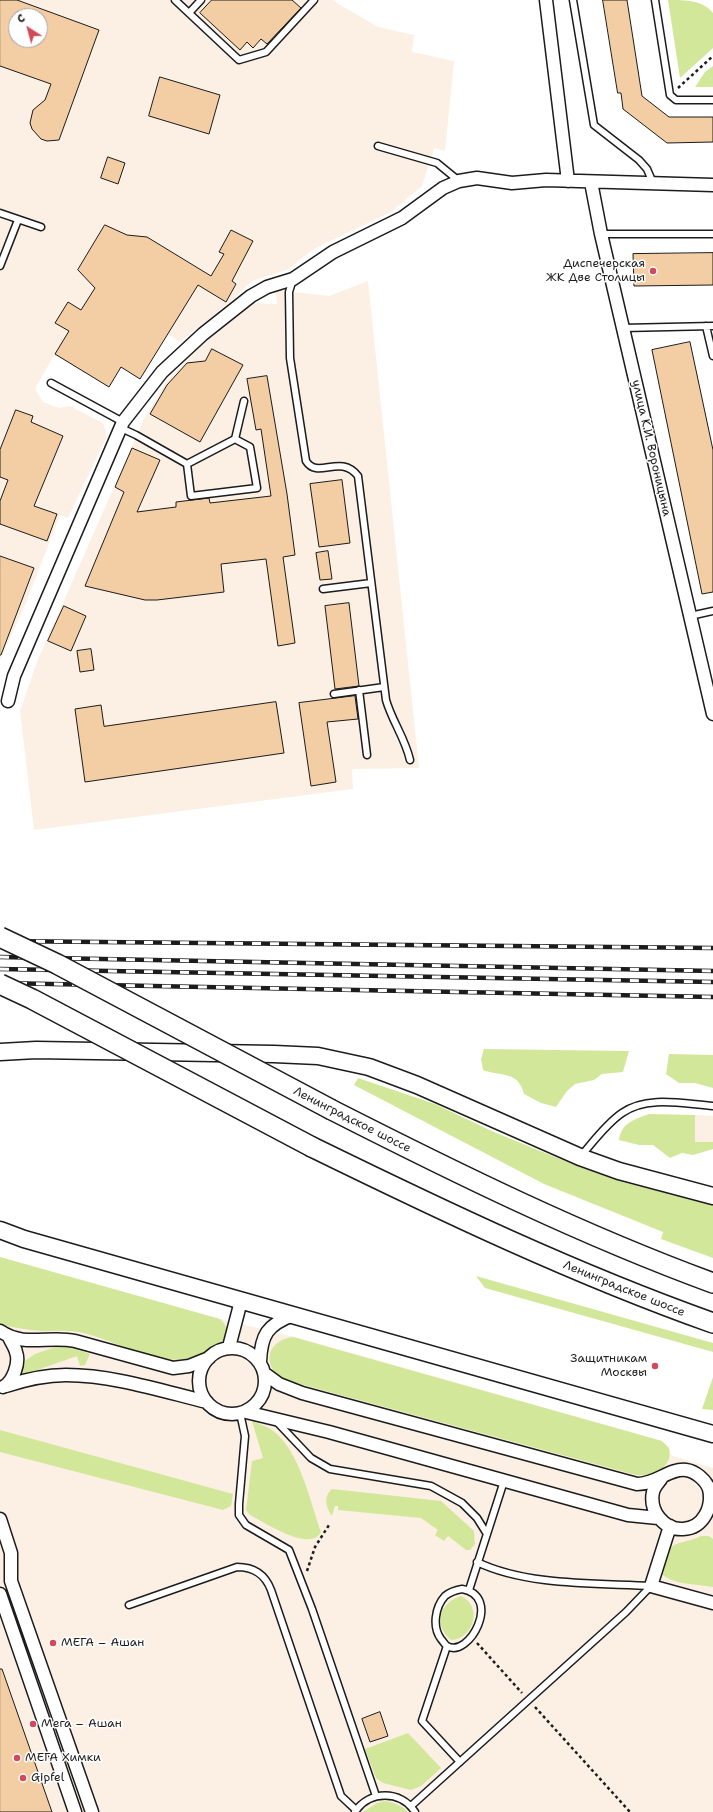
<!DOCTYPE html>
<meta charset="utf-8">
<style>
body{margin:0}
#map{position:relative;width:713px;height:1812px;overflow:hidden;background:#fff;font-family:"Shantell Sans",sans-serif}
canvas{display:block}
.north{position:absolute;left:8px;top:8px;width:40px;height:40px;box-sizing:border-box;background:#fff;border:1px solid #a4a4a4;border-radius:50%;rotate:324deg;font-size:11px;font-weight:700;line-height:16px;text-align:center;color:#1c1c1c}
.north::after{content:'';display:block;margin:auto;width:14px;height:18px;background:#d1495b;clip-path:polygon(50% 0,100% 100%,50% 72%,0 100%)}
</style>
<div id="map">
<canvas width="713" height="1812"></canvas>
<div class="north">С</div>
</div>
<script>
const g = document.querySelector('canvas').getContext('2d');
g.lineJoin = 'round';
function paint(path, color) { g.fillStyle = color; g.fill(path, 'evenodd'); }
function strokePath(path, color, width, dash) { g.strokeStyle = color; g.lineWidth = width; g.lineCap = dash ? 'butt' : 'round'; g.setLineDash(dash || []); g.stroke(path); }
function drawText(font, color, halo, rows, align = 'center') {
  g.font = font + ' "Shantell Sans",sans-serif'; g.lineWidth = 3; g.setLineDash([]); g.textBaseline = 'middle'; g.strokeStyle = halo; g.fillStyle = color; for (const [text, x, y, turn = 0] of rows) {
    g.save(); g.translate(x, y); g.rotate((+turn || 0) * Math.PI / 180); g.textAlign = isNaN(turn) ? turn : align; if (halo) g.strokeText(text, 0, 0); g.fillText(text, 0, 0); g.restore();
  }
}
paint(new Path2D(`
 M 0,0 L 332,0 L 378,27 L 414,35 L 412,52 L 454,61 L 445,151 L 434,148 L 422,186 L 391,212 L 314,249 L 287,270 L 252,281 L 229,303 L 180,342 L 168,334 L 140,379 L 121,367 L 109,387 L 54,355 L 35,389 L 43,402 L 59,408 L 70,406 L 103,423 L 107,436 L 68,518 L 60,515 L 26,603 L 0,660 ZM 16,16 L 40,16 L 40,40 L 16,40 Z
 M 368,281 L 419,768 L 352,769 L 353,789 L 34,830 L 20,711 L 38,659 L 145,417 L 166,382 L 186,361 L 208,340 L 254,303 L 277,304 L 275,290 L 329,296 Z
 M 695,1115 L 713,1116 L 713,1142 L 694,1142 Z
 M 0,1257 L 220,1319 L 299,1338 L 662,1441 L 669,1448 L 670,1455 L 713,1468 L 713,1812 L 0,1812 Z`), '#fbf0e3');
paint(new Path2D(`
 M 668,0 C 686,0 703,0 713,13 L 713,48 L 680,78 Z
 M 713,66 L 713,87 L 695,87 L 705,72 Z
 M 484,1049 L 629,1051 L 623,1072 L 602,1074 L 594,1080 L 575,1084 L 567,1091 L 556,1107 L 541,1103 L 524,1094 C 518,1070 501,1077 483,1070 L 481,1059 Z
 M 669,1054 L 713,1055 L 713,1088 L 695,1083 L 679,1083 L 666,1074 Z
 M 358,1078 L 435,1104 L 494,1132 L 577,1166 L 623,1182 L 713,1205 L 713,1258 L 661,1239 L 663,1232 L 544,1184 L 354,1085 Z
 M 649,1114 L 695,1115 L 695,1142 L 713,1142 L 713,1149 L 693,1155 L 682,1153 L 670,1158 L 653,1145 L 639,1145 L 619,1140 C 621,1123 635,1119 649,1114 Z
 M 0,1257 L 220,1319 C 226,1324 228,1331 225,1338 C 221,1344 214,1348 208,1351 C 167,1376 120,1340 79,1332 C 67,1330 55,1331 42,1331 C 28,1330 14,1327 0,1325 Z
 M 476,1276 L 713,1343 L 713,1352 L 485,1288 Z
 M 293,1337 L 662,1441 L 669,1448 C 674,1467 653,1477 636,1475 L 289,1381 C 285,1379 280,1378 277,1376 C 274,1374 273,1371 272,1368 C 264,1351 277,1339 293,1337 Z
 M 61,1345 L 71,1347 L 90,1354 L 85,1365 L 80,1366 L 77,1356 L 20,1376 L 25,1361 L 35,1354 Z
 M 713,1377 L 713,1410 L 702,1409 Z
 M 252,1421 C 259,1424 266,1426 272,1430 C 300,1450 310,1502 321,1532 C 310,1553 264,1522 250,1515 L 246,1510 L 252,1461 L 263,1458 Z
 M 0,1430 L 233,1494 L 231,1506 L 223,1510 L 0,1452 Z
 M 332,1489 L 441,1501 L 474,1531 L 475,1544 L 470,1550 L 466,1550 L 448,1536 L 444,1541 L 435,1535 L 438,1530 L 421,1518 L 338,1510 L 338,1506 L 335,1506 L 332,1516 C 326,1508 323,1496 332,1489 Z
 M 701,1536 L 709,1536 L 713,1539 L 713,1587 C 698,1584 673,1585 662,1574 C 662,1568 663,1563 665,1558 C 670,1539 687,1544 701,1536 Z
 M 461,1596 C 483,1606 474,1639 451,1640 C 433,1625 439,1603 461,1596 Z
 M 408,1733 L 441,1768 L 421,1786 L 411,1790 L 383,1783 L 376,1778 L 365,1749 Z
 M 385,1801 C 395,1803 401,1805 408,1812 L 363,1812 L 377,1803 Z`), '#d3e79b');
const building = new Path2D(`
 M 0,0 L 17,0 L 99,30 L 59,140 L 47,141 L 41,139 L 32,129 L 30,123 L 33,110 L 45,100 L 51,84 L 0,66 ZM 16,16 L 40,16 L 40,40 L 16,40 Z
 M 212,0 L 292,0 L 301,8 L 267,44 L 261,39 L 253,48 L 247,42 L 240,50 L 200,13 Z
 M 603,0 L 627,0 L 642,96 L 669,117 L 713,117 L 713,142 L 667,143 L 623,109 L 621,93 L 618,93 Z
 M 160,77 L 220,95 L 209,134 L 149,116 Z
 M 108,157 L 125,163 L 118,184 L 101,178 Z
 M 105,225 L 127,235 L 147,237 L 211,276 L 224,254 L 219,252 L 231,230 L 253,241 L 232,281 L 236,284 L 226,302 L 198,285 L 140,379 L 121,367 L 109,387 L 55,354 L 69,331 L 55,323 L 68,302 L 81,310 L 95,288 L 78,270 Z
 M 713,253 L 713,285 L 634,286 L 633,254 Z
 M 690,342 L 713,450 L 713,592 L 702,594 L 652,350 Z
 M 212,349 L 243,365 L 200,442 L 150,414 L 167,385 L 187,363 L 205,361 Z
 M 267,376 L 287,494 L 295,555 L 283,557 L 295,643 L 278,646 L 266,559 L 221,564 L 224,592 L 157,600 L 145,600 L 85,586 L 124,492 L 115,487 L 132,448 L 160,460 L 137,512 L 176,507 L 176,502 L 209,498 L 210,503 L 271,496 L 261,429 L 256,430 L 247,379 Z
 M 16,410 L 33,416 L 31,422 L 63,436 L 34,506 L 57,514 L 47,541 L 0,524 L 0,501 L 8,480 L 0,477 L 0,450 Z
 M 342,480 L 350,543 L 319,547 L 310,484 Z
 M 328,551 L 332,579 L 320,580 L 316,553 Z
 M 0,556 L 34,568 L 1,655 L 0,655 Z
 M 349,603 L 359,686 L 335,689 L 325,606 Z
 M 64,606 L 86,616 L 71,651 L 48,641 Z
 M 91,649 L 94,670 L 80,672 L 77,651 Z
 M 355,696 L 358,719 L 327,722 L 336,782 L 311,786 L 299,703 Z
 M 276,702 L 284,753 L 85,782 L 75,709 L 101,705 L 104,726 Z
 M 0,1669 L 2,1669 L 52,1812 L 0,1812 Z
 M 380,1712 L 388,1736 L 370,1742 L 362,1719 Z`);
paint(building, '#f3cda3');
strokePath(building, '#1c1c1c', 1);
const service = new Path2D(`
 M 175,0 L 239,60 L 266,52 L 314,0
 M 573,0 L 594,125 L 639,160 L 647,169 L 653,183
 M 655,0 L 670,95 L 676,100 L 713,100
 M 189,13 L 201,0
 M 378,146 L 437,163 L 459,181
 M 0,213 L 41,227
 M 601,234 L 713,234
 M 0,266 L 18,220
 M 293,279 L 289,292 L 290,358 L 306,461 C 318,480 340,453 358,476 L 386,700 C 392,721 405,738 410,760
 M 706,326 L 713,356
 M 623,328 L 713,326
 M 51,383 L 123,422
 M 121,428 L 136,435 L 187,464 L 191,496 L 257,488 L 250,447 L 235,439 L 244,401
 M 187,464 L 235,439
 M 323,589 L 371,583
 M 690,616 L 713,611
 M 359,690 L 367,755
 M 334,694 L 384,687
 M 581,1156 C 593,1142 606,1124 622,1113 C 647,1095 684,1104 713,1106
 M 240,1413 L 245,1436 L 239,1504 L 239,1515 L 246,1525 L 289,1550 L 312,1609 L 376,1796
 M 276,1421 L 311,1458 L 330,1469 L 431,1486 L 462,1503 L 477,1518 L 487,1534
 M 477,1562 C 527,1586 596,1583 651,1586
 M 462,1589 C 503,1596 469,1659 447,1646 C 445,1645 443,1641 441,1639 C 432,1627 435,1607 445,1596 C 450,1592 456,1590 462,1589 Z
 M 469,1590 L 504,1481
 M 129,1605 L 237,1567 C 254,1567 265,1574 271,1590 L 341,1796 L 356,1810
 M 447,1646 L 422,1721 L 460,1762
 M 411,1806 L 626,1612 L 651,1586
 M 355,1812 C 369,1790 401,1790 415,1812`);
const minor = new Path2D(`
 M 546,0 L 568,181
 M 591,182 L 601,234 L 713,714
 M 8,701 L 14,676 L 123,422 L 162,372 L 203,334 L 251,296 L 267,287 L 293,279 L 333,252 L 402,218 L 443,188 L 459,181 L 477,178 L 512,183 L 546,180 L 713,185
 M 0,1331 C 25,1348 48,1335 75,1341 L 173,1368 L 189,1366 L 209,1358
 M 229,1347 L 241,1301
 M199 1381a33 33 0 1 1 66 0a33 33 0 1 1-66 0Z
 M 260,1362 C 261,1335 267,1325 293,1315
 M 264,1373 L 279,1384 L 302,1393 L 637,1484 C 657,1484 669,1468 686,1470 C 695,1471 706,1480 709,1489 C 713,1506 704,1528 683,1529 C 664,1530 649,1511 653,1492 C 654,1487 658,1483 661,1479
 M 6,1386 C 24,1380 46,1375 66,1375 C 113,1375 162,1391 207,1402
 M 3,1387 C 13,1382 20,1363 16,1352 C 15,1347 11,1342 9,1337
 M 246,1412 L 329,1432 L 628,1515 L 658,1518
 M 0,1519 L 11,1553 L 11,1581 L 92,1812
 M 670,1526 L 651,1586 L 713,1603
 M 0,1594 L 75,1812`);
const secondary = new Path2D(`
 M 0,1052 L 36,1050 L 274,1054 L 318,1056 L 369,1067 L 417,1085 L 580,1157 L 619,1171 L 713,1196
 M 0,1230 L 24,1239 L 713,1434`);
const trunk = new Path2D(`
 M 332,1110 C 456,1173 582,1235 713,1283
 M 312,1147 C 443,1211 575,1274 713,1323`);
strokePath(service, '#1c1c1c', 9);
strokePath(minor, '#1c1c1c', 15);
strokePath(secondary, '#1c1c1c', 19);
strokePath(trunk, '#1c1c1c', 22);
strokePath(new Path2D(`
 M 678,88 L 713,56
 M 307,1571 L 315,1547 L 329,1525
 M 477,1643 L 522,1693
 M 535,1707 L 630,1812`), '#1c1c1c', 2.5, [3, 3]);
strokePath(service, '#fff', 6);
strokePath(minor, '#fff', 12);
strokePath(secondary, '#fff', 16);
strokePath(trunk, '#fff', 19);
const rail = new Path2D(`
 M 0,941 L 713,948
 M 0,957 L 713,971
 M 0,969 L 713,982
 M 0,983 L 713,997`);
strokePath(rail, '#1c1c1c', 4.5);
strokePath(rail, '#fff', 3, [9]);
const trunkBridge = new Path2D(`
 M 0,937 L 57,964 L 332,1110
 M 0,984 L 32,999 L 312,1147`);
strokePath(trunkBridge, '#1c1c1c', 22, []);
strokePath(trunkBridge, '#fff', 19);
for (const [x, y, r, color] of [
 [653,271,4,"#d1495b"],
 [655,1366,4,"#d1495b"],
 [53,1643,4,"#d1495b"],
 [33,1724,4,"#d1495b"],
 [17,1758,4,"#d1495b"],
 [23,1778,4,"#d1495b"]
]) { const dot = new Path2D(); dot.arc(x, y, r, 0, 2 * Math.PI); g.fillStyle = color; g.fill(dot); strokePath(dot, '#fff', 1.5); }
drawText('12px', '#1c1c1c', '#fff', [
 ["Диспечерская",645,264,"right"],
 ["ЖК Две Столицы",645,278,"right"],
 ["Защитникам",647,1359,"right"],
 ["Москвы",647,1373,"right"],
 ["МЕГА – Ашан",61,1643],
 ["Мега – Ашан",41,1724],
 ["МЕГА Химки",25,1758],
 ["Gipfel",31,1778]
], 'left');
drawText('12px', '#1c1c1c', '#fff', [
 ["улица К.И. Вороницына",651,448,77],
 ["Ленинградское шоссе",352,1120,27],
 ["Ленинградское шоссе",624,1289,22]
]);
</script>
